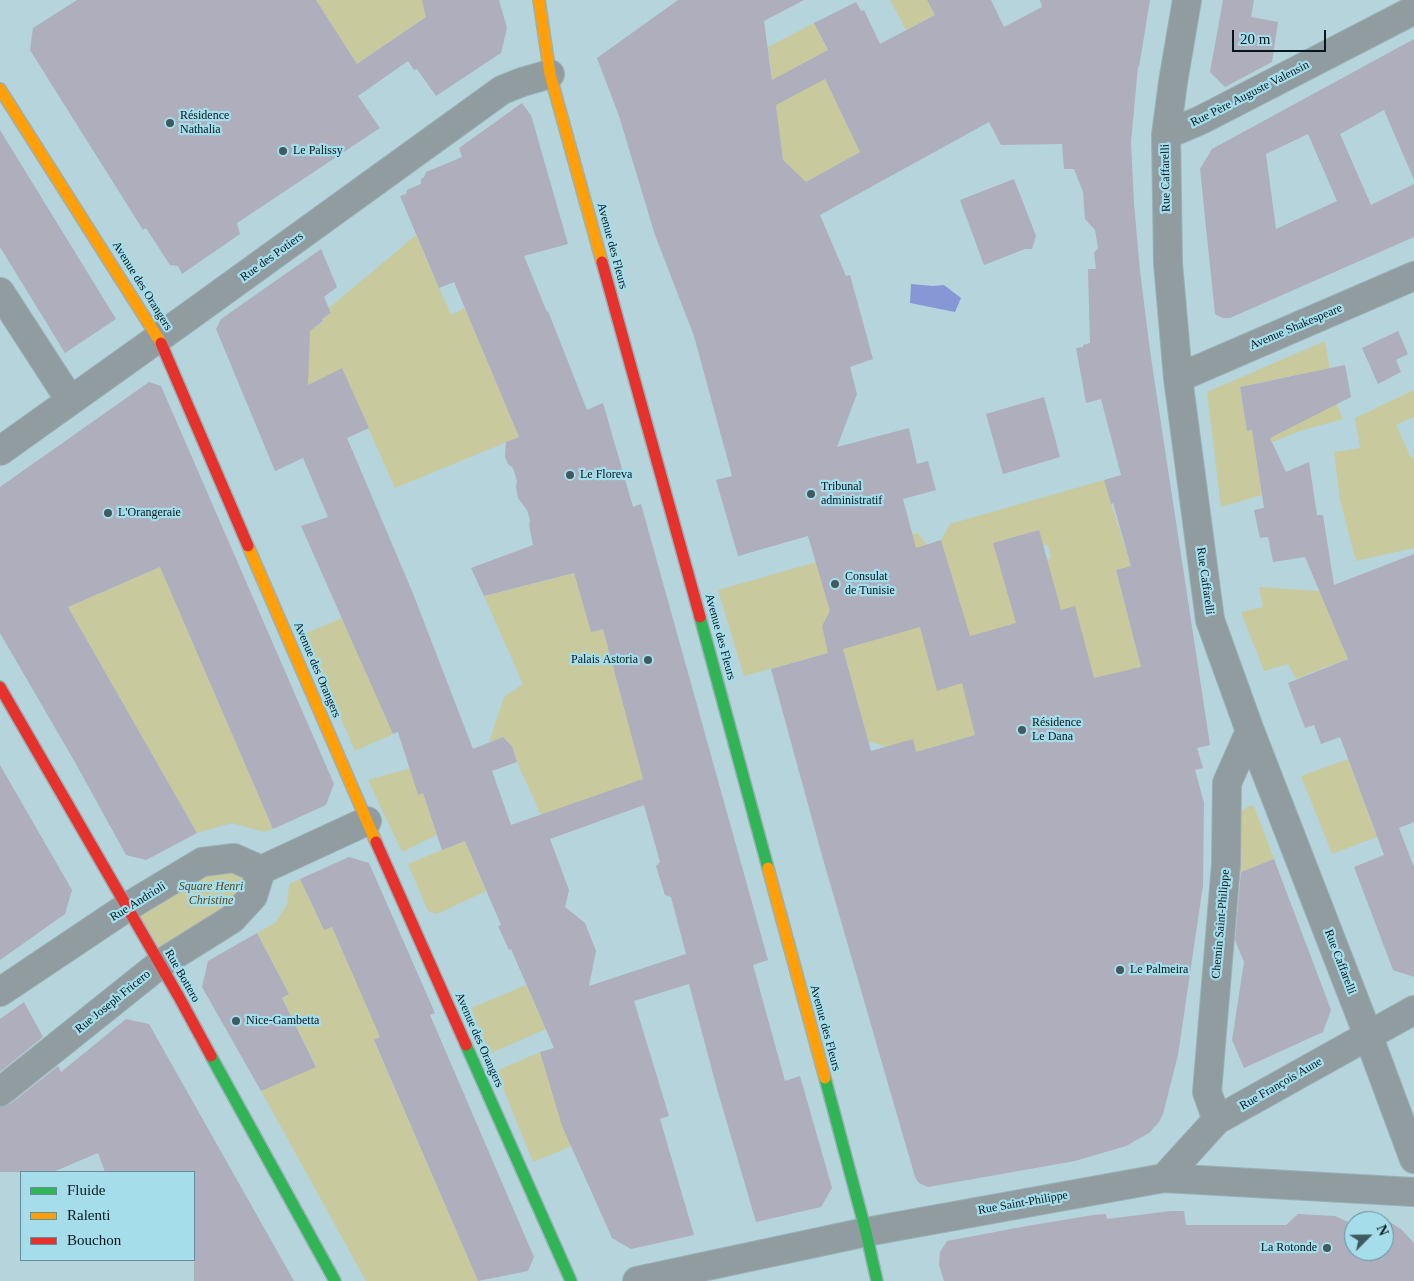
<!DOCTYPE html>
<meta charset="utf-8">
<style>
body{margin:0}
#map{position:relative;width:1414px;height:1281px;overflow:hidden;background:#b5d4dc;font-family:Georgia,serif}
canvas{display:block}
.legend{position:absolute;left:20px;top:1171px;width:175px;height:90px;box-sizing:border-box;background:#a6ddeb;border:1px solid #658e99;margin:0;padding:6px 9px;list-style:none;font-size:15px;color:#03181d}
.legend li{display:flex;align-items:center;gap:10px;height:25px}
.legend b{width:25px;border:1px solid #658e99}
.north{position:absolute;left:1344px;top:1211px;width:50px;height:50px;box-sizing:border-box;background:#a6ddeb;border:1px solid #658e99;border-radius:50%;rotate:67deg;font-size:14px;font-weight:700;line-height:20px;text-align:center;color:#03181d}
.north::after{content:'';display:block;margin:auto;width:18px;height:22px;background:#415a60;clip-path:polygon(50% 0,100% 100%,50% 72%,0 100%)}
.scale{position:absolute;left:1232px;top:30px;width:94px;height:22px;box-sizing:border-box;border:2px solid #03181d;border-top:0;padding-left:6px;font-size:15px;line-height:18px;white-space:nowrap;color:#03181d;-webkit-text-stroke:4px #a6ddeb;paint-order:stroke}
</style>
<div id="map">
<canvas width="1414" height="1281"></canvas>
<ul class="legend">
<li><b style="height:6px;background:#30b455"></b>Fluide</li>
<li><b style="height:6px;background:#ff9f0a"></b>Ralenti</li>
<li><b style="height:6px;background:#e5322d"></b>Bouchon</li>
</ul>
<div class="north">N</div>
<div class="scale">20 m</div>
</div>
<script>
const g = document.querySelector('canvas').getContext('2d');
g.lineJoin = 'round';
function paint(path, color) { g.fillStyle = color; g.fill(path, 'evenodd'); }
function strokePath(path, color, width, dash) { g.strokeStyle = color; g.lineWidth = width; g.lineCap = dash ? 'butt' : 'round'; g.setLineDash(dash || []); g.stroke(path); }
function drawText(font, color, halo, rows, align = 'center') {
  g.font = font + ' Georgia,serif'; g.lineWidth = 4.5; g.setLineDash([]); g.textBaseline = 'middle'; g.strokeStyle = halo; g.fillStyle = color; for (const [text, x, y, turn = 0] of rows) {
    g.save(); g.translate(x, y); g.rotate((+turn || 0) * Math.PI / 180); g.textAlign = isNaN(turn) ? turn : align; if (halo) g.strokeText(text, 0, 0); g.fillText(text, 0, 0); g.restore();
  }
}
paint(new Path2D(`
 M 316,0 L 422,0 L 434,9 L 435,11 L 357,64 Z
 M 890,0 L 927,0 L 935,15 L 906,30 Z
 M 814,23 L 838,72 L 825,79 L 860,152 L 806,182 L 785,174 L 768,47 Z
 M 416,235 L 451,315 L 465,308 L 519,437 L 395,488 L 342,369 L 304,387 L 305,345 L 310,339 L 310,331 L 323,322 L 322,319 L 331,313 L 329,308 Z
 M 1325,341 L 1335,401 L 1343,419 L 1300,431 L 1255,449 L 1262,495 L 1221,507 L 1207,392 ZM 1291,376 L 1300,422 L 1247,431 L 1240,387 Z
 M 1414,390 L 1414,417 L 1396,425 L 1411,458 L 1414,457 L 1414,548 L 1356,561 L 1340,500 L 1334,452 L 1360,448 L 1355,418 Z
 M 1104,480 L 1131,566 L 1116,571 L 1141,667 L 1099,679 L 1028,664 L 968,681 L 975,735 L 916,752 L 912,740 L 886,747 L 868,741 L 843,649 L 744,676 L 718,590 L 918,533 L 927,545 L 941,540 L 950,524 ZM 1038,530 L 1043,546 L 1048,545 L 1051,558 L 1047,560 L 993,544 Z
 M 160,567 L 273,829 L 264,832 L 232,823 L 197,833 L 68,607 Z
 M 574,573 L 591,631 L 603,629 L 644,779 L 541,815 L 517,762 L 512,746 L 503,737 L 489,742 L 504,697 L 523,684 L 484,596 Z
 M 1259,587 L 1319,591 L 1362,653 L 1296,679 L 1288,664 L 1264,671 L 1241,612 L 1263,607 Z
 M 342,618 L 393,734 L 355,751 L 304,634 Z
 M 1348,759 L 1377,837 L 1332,854 L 1301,776 Z
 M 426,764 L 411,774 L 418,794 L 423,793 L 437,835 L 402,852 L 368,780 Z
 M 1248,806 L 1254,806 L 1274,859 L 1238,873 L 1242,811 Z
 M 465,841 L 486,891 L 437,914 L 428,911 L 408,864 L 442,850 Z
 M 205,867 L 254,872 L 248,893 L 163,954 L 136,910 Z
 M 300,879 L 324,930 L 332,927 L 380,1037 L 374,1041 L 478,1281 L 366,1281 L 261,1091 L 316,1066 L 282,998 L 289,994 L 257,933 L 275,923 L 287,905 L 289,884 Z
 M 526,985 L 546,1029 L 489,1054 L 471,1008 Z
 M 540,1052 L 564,1130 L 611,1116 L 572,1146 L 533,1162 L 496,1071 Z`), '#c8ca9e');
paint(new Path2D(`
 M 911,284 L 933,286 L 944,285 L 961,298 L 955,312 L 910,303 Z`), '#8598d5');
paint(new Path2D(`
 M 77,0 L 316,0 L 357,64 L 426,17 L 422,0 L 499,0 L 507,28 L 501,53 L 436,96 L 417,69 L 414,70 L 408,61 L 358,96 L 380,128 L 237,223 L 240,234 L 182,274 L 178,266 L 170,265 L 146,228 L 143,230 L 30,50 L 33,28 Z
 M 678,0 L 804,0 L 764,21 L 772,80 L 828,50 L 814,23 L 856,2 L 861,11 L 864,10 L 880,44 L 935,15 L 927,0 L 991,0 L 1004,27 L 1042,7 L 1040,0 L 1150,0 L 1139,67 L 1138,67 L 1131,142 L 1134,204 L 1140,271 L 1151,358 L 1210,745 L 1197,748 L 1203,768 L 1195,770 L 1204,803 L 1203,885 L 1178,1055 L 1163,1114 L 1159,1122 L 1149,1133 L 1126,1146 L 1075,1161 L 928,1187 L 919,1183 L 915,1177 L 821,852 L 771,669 L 828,653 L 822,626 L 830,611 L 808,536 L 738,556 L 716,480 L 732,476 L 694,336 L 655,235 L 619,116 L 597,58 ZM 825,79 L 860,152 L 806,182 L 783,160 L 776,105 ZM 989,122 L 1001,145 L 1062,144 L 1064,169 L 1074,169 L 1083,192 L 1085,219 L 1095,230 L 1098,248 L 1094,253 L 1096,269 L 1088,269 L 1090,343 L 1083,345 L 1083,347 L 1076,348 L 1086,403 L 1101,399 L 1121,475 L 1104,480 L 1111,504 L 1113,503 L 1131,566 L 1116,570 L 1141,667 L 1094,678 L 1075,606 L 1061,610 L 1039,530 L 993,543 L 1016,623 L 970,636 L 941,540 L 916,548 L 903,499 L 936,490 L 928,461 L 917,464 L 909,428 L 837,447 L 857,394 L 850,367 L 873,359 L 850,275 L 846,276 L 820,215 ZM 920,627 L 937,691 L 962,683 L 975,735 L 916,752 L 913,739 L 871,751 L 843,649 Z
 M 1223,0 L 1254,0 L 1251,17 L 1278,22 L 1272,62 L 1225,87 L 1210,72 Z
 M 1414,39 L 1414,180 L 1384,110 L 1340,134 L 1371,205 L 1414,184 L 1414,237 L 1230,318 L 1223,318 L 1215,314 L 1200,169 L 1212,149 ZM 1308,134 L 1337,201 L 1276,229 L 1266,154 Z
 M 522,103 L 531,115 L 568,244 L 524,256 L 547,312 L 548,311 L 587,410 L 603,403 L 633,507 L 641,504 L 768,960 L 753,965 L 785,1081 L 800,1076 L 832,1188 L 821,1207 L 756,1222 L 716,1085 L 689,984 L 634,1001 L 669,1116 L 660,1119 L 694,1235 L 631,1249 L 612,1238 L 562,1126 L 540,1052 L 554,1048 L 511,949 L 509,950 L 498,926 L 501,925 L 465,841 L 442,850 L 423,793 L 418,795 L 398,732 L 393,734 L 301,526 L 328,517 L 303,458 L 275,471 L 216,329 L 221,319 L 321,249 L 337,287 L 324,297 L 331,313 L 322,319 L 323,321 L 310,331 L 308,385 L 342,368 L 369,428 L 347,438 L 412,591 L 473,749 L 503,737 L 512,746 L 517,762 L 492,771 L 511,825 L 643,779 L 603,629 L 591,632 L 574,573 L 484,596 L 471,568 L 533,545 L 529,525 L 530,520 L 527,510 L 518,498 L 516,487 L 517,481 L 513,468 L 508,464 L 505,457 L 506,442 L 519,437 L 454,282 L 439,288 L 400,196 L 406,194 L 407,190 L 421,184 L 421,179 L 424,177 L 426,172 L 462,157 L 459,148 ZM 644,805 L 660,862 L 656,866 L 665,895 L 671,897 L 686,954 L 589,986 L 596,951 L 585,923 L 565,907 L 569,890 L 550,839 Z
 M 0,130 L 116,319 L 65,353 L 0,247 Z
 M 1014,179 L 1036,236 L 1032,249 L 1025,249 L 984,265 L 960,200 Z
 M 1398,331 L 1408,354 L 1396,360 L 1401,372 L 1378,384 L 1362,348 Z
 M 1345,365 L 1351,397 L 1270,438 L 1286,472 L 1309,462 L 1317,515 L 1323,515 L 1334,585 L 1414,554 L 1414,822 L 1399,828 L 1414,867 L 1414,977 L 1393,970 L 1354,867 L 1384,855 L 1340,737 L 1321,744 L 1314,725 L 1305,728 L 1288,683 L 1348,659 L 1305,557 L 1273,562 L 1268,537 L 1260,538 L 1254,510 L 1264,508 L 1252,430 L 1247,431 L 1240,387 Z
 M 149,382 L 161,386 L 334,784 L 326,805 L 273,829 L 160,567 L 68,607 L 197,833 L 146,860 L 126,855 L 76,764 L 0,633 L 0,487 Z
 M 1044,397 L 1060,457 L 1003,474 L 986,414 Z
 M 0,765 L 72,890 L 65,914 L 0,960 Z
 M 349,857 L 369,863 L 435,1013 L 430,1015 L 534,1257 L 528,1271 L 478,1281 L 374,1040 L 380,1037 L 332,927 L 324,930 L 300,879 Z
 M 1274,859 L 1331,1010 L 1323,1032 L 1244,1068 L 1232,1040 L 1244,962 L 1235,940 L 1241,872 Z
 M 257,933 L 289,994 L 282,998 L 316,1067 L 261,1091 L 202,987 L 208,961 Z
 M 24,1002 L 43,1037 L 0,1072 L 0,1019 Z
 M 126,1019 L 149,1024 L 294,1281 L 194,1281 L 194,1172 L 105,1172 L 98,1153 L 53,1172 L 0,1172 L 0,1107 L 10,1104 L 58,1066 L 61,1072 Z
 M 1171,1211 L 1184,1211 L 1186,1225 L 1286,1225 L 1298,1214 L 1335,1216 L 1348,1222 L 1354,1221 L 1354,1251 L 1384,1251 L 1384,1221 L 1354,1221 L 1367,1219 L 1380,1220 L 1390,1222 L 1401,1229 L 1414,1243 L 1414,1281 L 944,1281 L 939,1265 L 940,1252 L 947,1241 L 1027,1226 L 1093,1215 L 1106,1214 L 1107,1219 Z`), '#aeaebd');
const street = new Path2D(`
 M 1187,0 L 1173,82 L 1166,135 L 1168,263 L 1178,378 L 1210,620 L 1250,731 L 1368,1035 L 1414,1159
 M 1166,135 L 1201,120 L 1414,10
 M 0,292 L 70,400
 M 1178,378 L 1414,276
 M 0,451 L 185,319 L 502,90 L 522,82 L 550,74
 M 0,992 L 127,907 L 202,862 L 234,858 L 261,870 L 367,821
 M 0,1092 L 160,964 L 232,919 L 253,896 L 261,870
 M 1217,1120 L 1207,1092 L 1226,864 L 1227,783 L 1250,731
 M 1164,1178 L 1217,1120 L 1414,1010
 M 637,1281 L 866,1232 L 1164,1178 L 1414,1192`);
const fast = new Path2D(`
 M 700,617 L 768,868
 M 466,1045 L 571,1281
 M 211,1056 L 335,1281
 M 825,1078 L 866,1232 L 877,1281`);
const slow = new Path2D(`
 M 539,0 L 550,74 L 602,262
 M 0,89 L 161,343
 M 248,546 L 376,842
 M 768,868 L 825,1078`);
const jam = new Path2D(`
 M 602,262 L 700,617
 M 161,343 L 248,546
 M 0,687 L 179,997 L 211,1056
 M 376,842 L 466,1045`);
strokePath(street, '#98b1b6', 30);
strokePath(fast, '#98b1b6', 14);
strokePath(slow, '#98b1b6', 14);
strokePath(jam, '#98b1b6', 14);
strokePath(street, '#909ca0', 28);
strokePath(fast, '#30b455', 11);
strokePath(slow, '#ff9f0a', 11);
strokePath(jam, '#e5322d', 11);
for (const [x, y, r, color] of [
 [170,123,5,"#415a60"],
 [283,151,5,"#415a60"],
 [570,475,5,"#415a60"],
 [811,494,5,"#415a60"],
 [108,513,5,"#415a60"],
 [835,584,5,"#415a60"],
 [648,660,5,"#415a60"],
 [1022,730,5,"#415a60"],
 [1120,970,5,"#415a60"],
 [236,1021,5,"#415a60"],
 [1327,1248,5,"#415a60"]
]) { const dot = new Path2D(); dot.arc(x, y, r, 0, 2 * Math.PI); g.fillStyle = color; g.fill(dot); strokePath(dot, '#a6ddeb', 2); }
drawText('12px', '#03181d', '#a6ddeb', [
 ["Rue Père Auguste Valensin",1250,94,-27],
 ["Rue Caffarelli",1166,178,-91],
 ["Avenue des Fleurs",612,246,75],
 ["Rue des Potiers",272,257,-36],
 ["Avenue des Orangers",142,286,58],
 ["Avenue Shakespeare",1296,327,-23],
 ["Rue Caffarelli",1205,581,82],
 ["Avenue des Fleurs",720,637,75],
 ["Avenue des Orangers",317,670,67],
 ["Rue Andrioli",138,902,-32],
 ["Chemin Saint-Philippe",1221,924,-85],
 ["Rue Caffarelli",1340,962,69],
 ["Rue Bottero",182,976,60],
 ["Rue Joseph Fricero",113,1002,-39],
 ["Avenue des Fleurs",825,1028,75],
 ["Avenue des Orangers",479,1040,66],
 ["Rue François Aune",1281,1084,-30],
 ["Rue Saint-Philippe",1023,1203,-10]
]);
drawText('12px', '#03181d', '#a6ddeb', [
 ["Résidence",180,116],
 ["Nathalia",180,130],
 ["Le Palissy",293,151],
 ["Le Floreva",580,475],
 ["Tribunal",821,487],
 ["administratif",821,501],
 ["L'Orangeraie",118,513],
 ["Consulat",845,577],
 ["de Tunisie",845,591],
 ["Palais Astoria",638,660,"right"],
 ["Résidence",1032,723],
 ["Le Dana",1032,737],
 ["Le Palmeira",1130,970],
 ["Nice-Gambetta",246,1021],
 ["La Rotonde",1317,1248,"right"]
], 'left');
drawText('italic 12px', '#554a20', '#a6ddeb', [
 ["Square Henri",211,887],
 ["Christine",211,901]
]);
</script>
